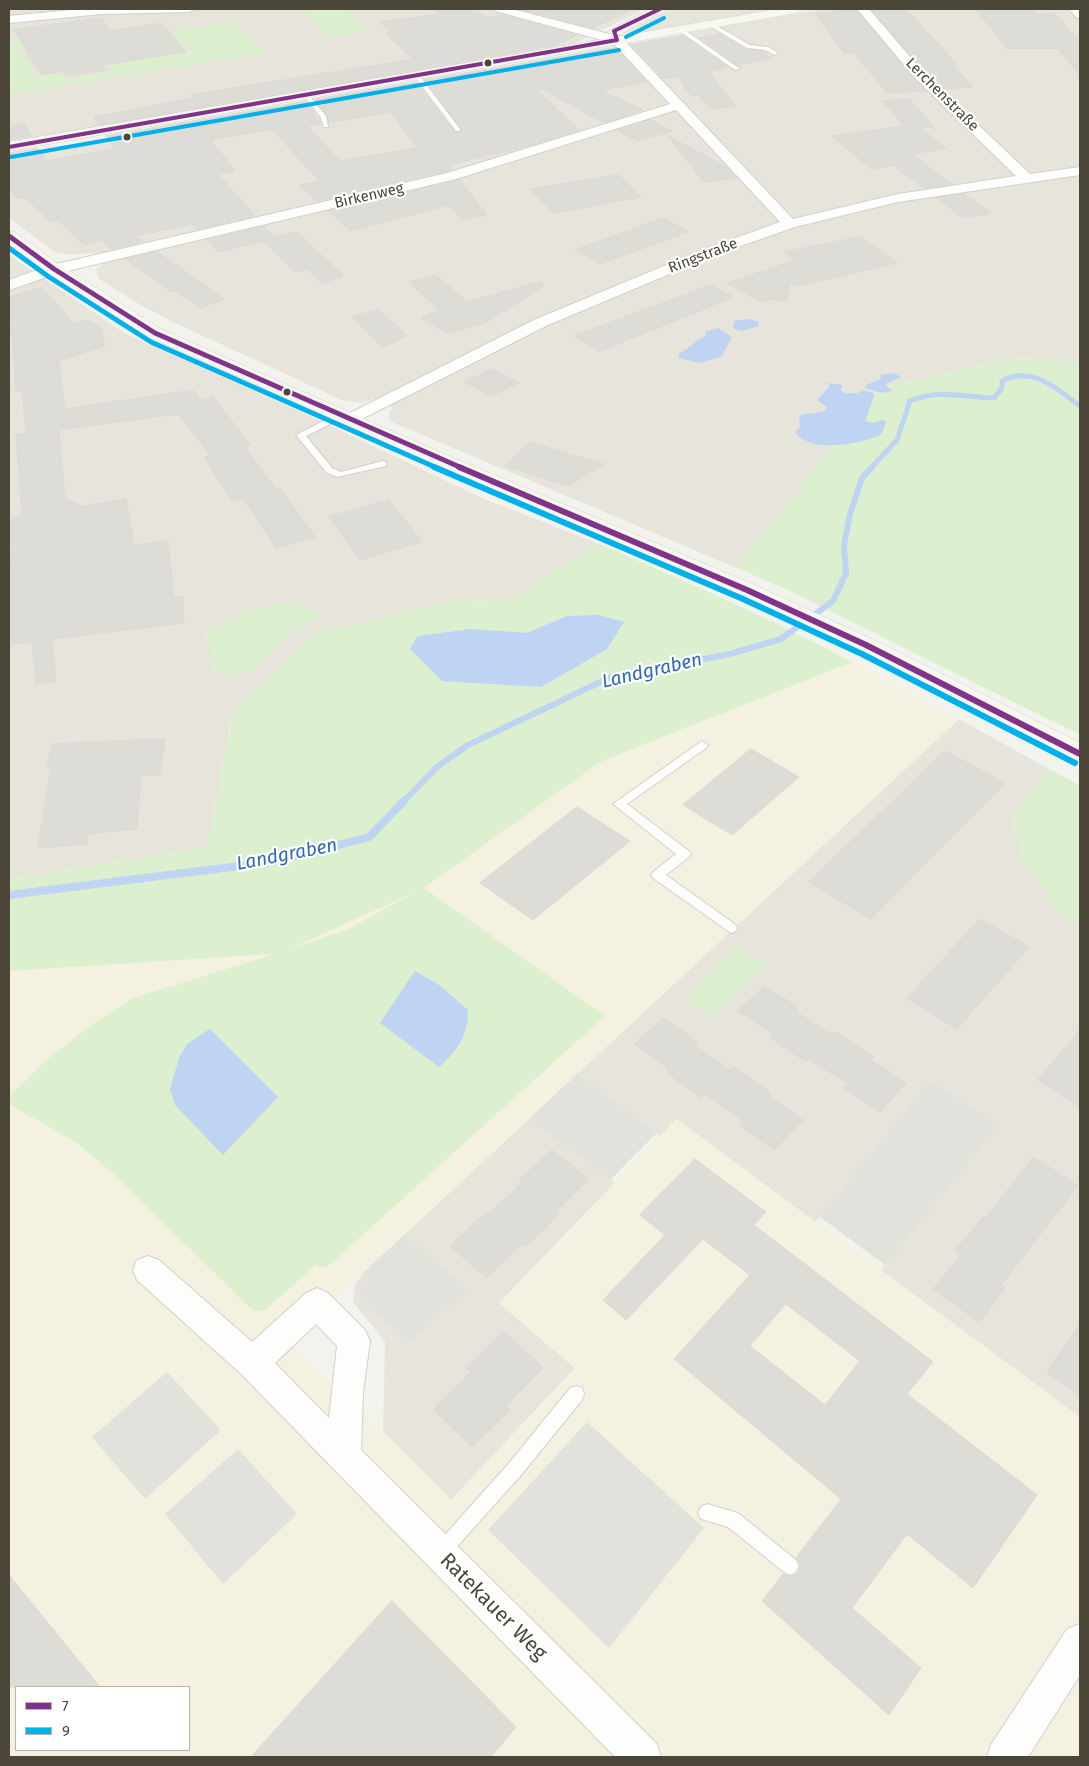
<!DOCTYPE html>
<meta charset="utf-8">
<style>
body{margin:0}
#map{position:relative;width:1089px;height:1766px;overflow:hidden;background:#f3f3ee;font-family:"Fira Sans",sans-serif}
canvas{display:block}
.frame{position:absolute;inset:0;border:10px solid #4b4638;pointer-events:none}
.legend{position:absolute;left:15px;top:1686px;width:175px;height:65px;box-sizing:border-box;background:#fff;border:1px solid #b7b5af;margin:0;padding:6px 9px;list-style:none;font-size:15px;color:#4b4638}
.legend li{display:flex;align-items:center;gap:10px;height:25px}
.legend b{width:25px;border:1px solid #b7b5af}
</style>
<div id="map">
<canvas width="1089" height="1766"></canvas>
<div class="frame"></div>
<ul class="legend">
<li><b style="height:6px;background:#81338a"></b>7</li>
<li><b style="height:6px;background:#00b0ea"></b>9</li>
</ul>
</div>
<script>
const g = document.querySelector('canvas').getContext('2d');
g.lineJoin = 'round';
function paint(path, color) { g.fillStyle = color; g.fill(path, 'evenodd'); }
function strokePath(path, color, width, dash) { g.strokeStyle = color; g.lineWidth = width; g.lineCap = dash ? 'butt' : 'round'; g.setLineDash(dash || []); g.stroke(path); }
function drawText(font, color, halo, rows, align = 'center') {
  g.font = font + ' "Fira Sans",sans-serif'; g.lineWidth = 4.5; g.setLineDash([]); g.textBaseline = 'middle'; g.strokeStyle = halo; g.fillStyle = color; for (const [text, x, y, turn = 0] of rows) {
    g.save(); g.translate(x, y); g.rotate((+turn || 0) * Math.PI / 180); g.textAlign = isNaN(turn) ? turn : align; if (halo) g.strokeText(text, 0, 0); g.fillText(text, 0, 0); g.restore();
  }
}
paint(new Path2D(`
 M 9,9 L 646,9 L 575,43 L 187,113 L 9,141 Z
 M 670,9 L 774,9 L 630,34 L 623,33 Z
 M 821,9 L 1080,9 L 1080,363 L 1021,357 L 877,388 L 737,568 L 394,423 L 388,417 L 392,408 L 374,399 L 362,403 L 342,400 L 177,324 L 142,306 L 99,279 L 96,269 L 106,261 L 95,253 L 69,255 L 55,252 L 9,218 L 9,156 L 74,145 L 116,141 L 199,121 Z
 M 9,255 L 126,334 L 310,416 L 482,498 L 599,544 L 507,601 L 455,600 L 233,711 L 207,847 L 9,879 Z
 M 959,719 L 1049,769 L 1012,816 L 1058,911 L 1080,927 L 1080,1417 L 881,1270 L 885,1264 L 820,1217 L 815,1222 L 677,1119 L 660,1136 L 656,1134 L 611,1179 L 615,1183 L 499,1303 L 575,1368 L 451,1500 L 383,1432 L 385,1342 L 353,1302 L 355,1284 L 364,1272 Z`), '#e7e5db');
paint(new Path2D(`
 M 852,662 L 959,719 L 288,1343 L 383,1432 L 451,1500 L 575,1368 L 499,1303 L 676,1119 L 1080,1417 L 1080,1757 L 9,1757 L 9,971 L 277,954 L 424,888 L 599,762 ZM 16,1687 L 189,1687 L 189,1750 L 16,1750 Z`), '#f5f1e1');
paint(new Path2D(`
 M 302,9 L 345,9 L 369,31 L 332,37 L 306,15 L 308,14 Z
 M 234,21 L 265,53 L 14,94 L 9,85 L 9,42 L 25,39 L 29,45 L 18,48 L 38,77 L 60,73 L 65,79 L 112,71 L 108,65 L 192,51 L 185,42 L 172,44 L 161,32 Z
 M 1021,357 L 1080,363 L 1080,735 L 788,590 L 737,568 L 877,388 Z
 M 599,544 C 685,581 770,618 852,662 L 600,762 L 424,888 L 605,1016 L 326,1268 L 316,1265 L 264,1311 L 253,1311 L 115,1175 L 77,1143 L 9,1104 L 9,1096 L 49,1058 L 90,1026 L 131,999 L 274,954 L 9,971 L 9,879 L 207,847 L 233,711 L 318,632 L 455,600 L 507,601 ZM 415,892 L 349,929 L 285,951 Z
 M 295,600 L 321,617 L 286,635 L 261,663 L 244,675 L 214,672 L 206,632 L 253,609 Z
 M 1049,769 L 1080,785 L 1080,927 L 1058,911 L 1020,857 L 1012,816 Z
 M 739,947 L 767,964 L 713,1017 L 686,999 Z`), '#dcefce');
paint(new Path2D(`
 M 577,1074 L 656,1133 L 611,1179 L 529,1119 Z
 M 930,1081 L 999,1125 L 885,1265 L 820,1217 Z
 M 404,1235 L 468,1289 L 409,1342 L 357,1296 L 372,1281 L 364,1272 Z
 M 167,1372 L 221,1430 L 145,1499 L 92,1437 Z
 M 587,1422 L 704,1528 L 609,1648 L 488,1530 Z
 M 238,1449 L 297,1514 L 223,1584 L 165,1514 Z`), '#e2e2dc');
paint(new Path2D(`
 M 750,319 L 758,322 L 759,326 L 741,331 L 733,328 L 734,321 Z
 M 718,328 L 730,335 L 731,339 L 721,357 L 700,363 L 679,358 L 679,353 C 690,349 696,340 706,336 L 705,332 Z
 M 894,373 L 901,377 L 885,385 L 893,391 L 882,393 L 865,388 L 866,385 L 881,379 L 880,375 Z
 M 827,383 L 842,385 L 841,390 L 844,393 L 858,393 L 863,390 L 875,394 L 865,421 L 873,423 L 883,420 L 886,422 L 881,435 C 860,443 812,455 795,432 L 800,427 L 799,418 L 801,415 L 825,411 L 827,407 L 817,400 L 830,386 Z
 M 598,615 L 624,622 L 607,649 L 541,687 L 442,681 L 410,649 L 417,636 L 471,629 L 527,633 L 567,616 Z
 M 415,971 L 439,985 L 468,1010 C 468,1036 458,1050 439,1067 L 380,1023 Z
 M 210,1029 L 278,1097 L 223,1155 L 175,1105 L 170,1089 L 179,1058 L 187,1044 Z`), '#bed4f2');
strokePath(new Path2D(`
 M 871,468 L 897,440 L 910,401 C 937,389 965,397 994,398 L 1002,388 L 1002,381 C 1032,365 1057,389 1080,406`), '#bed4f2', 5);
strokePath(new Path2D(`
 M 403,802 L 437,767 L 468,745 L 611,677 L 730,654 L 781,639 L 833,601 L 846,573 L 844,545 L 850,514 L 862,478 L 872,467`), '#bed4f2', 6);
strokePath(new Path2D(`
 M 9,895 L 279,861 L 369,837 L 404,801`), '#bed4f2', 8);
const building = new Path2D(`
 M 433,9 L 474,9 L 485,17 L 502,15 L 577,35 L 556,45 L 99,125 L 94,117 L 193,98 L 190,95 L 413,59 L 386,33 L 391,32 L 380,22 L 439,14 Z
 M 526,9 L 634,9 L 593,28 L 523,10 Z
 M 849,9 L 855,9 L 925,91 L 887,93 L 854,53 L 844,53 L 816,14 Z
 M 871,9 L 906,9 L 957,64 L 952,64 L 973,87 L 944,89 L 925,72 Z
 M 976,9 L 1036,9 L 1037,14 L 1055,13 L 1080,42 L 1080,75 L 1058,49 L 1008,49 Z
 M 101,18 L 111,31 L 162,23 L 186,52 L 102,65 L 106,70 L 66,76 L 63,71 L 42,75 L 14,30 Z
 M 720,34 L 746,50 L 761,51 L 772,58 L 738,65 L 700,38 Z
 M 683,36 L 727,67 L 709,72 L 735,106 L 711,109 L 697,95 L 692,97 L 678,77 L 664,79 L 632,45 Z
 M 615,48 L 647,82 L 601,90 L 643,110 L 604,123 L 540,88 L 538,91 L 579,130 L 532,145 L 448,165 L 452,170 L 447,171 L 317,201 L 299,185 L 319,181 L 272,129 L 211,140 L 235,171 L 218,174 L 255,216 L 198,229 L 193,224 L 134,236 L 143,242 L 112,249 L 99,240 L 84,245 L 59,221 L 52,223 L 25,197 L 18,199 L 9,190 L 9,153 L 38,148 L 46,161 L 114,149 L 106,136 L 306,101 L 321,124 L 307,126 L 340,161 L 417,148 L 390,112 L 329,123 L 327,115 L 315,99 L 416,82 L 455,132 L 460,133 L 461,128 L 425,80 Z
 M 909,99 L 934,127 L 921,128 L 946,149 L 911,154 L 952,184 L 924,188 L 897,168 L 898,165 L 871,169 L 832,136 L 904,126 L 883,101 Z
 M 651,120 L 672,131 L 637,141 L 618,130 Z
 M 24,124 L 31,136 L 9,140 L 9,127 Z
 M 668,136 L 727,167 L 736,178 L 704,182 Z
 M 619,175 L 641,197 L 554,213 L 530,189 Z
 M 460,180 L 487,215 L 462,220 L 449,205 L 351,231 L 328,211 Z
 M 965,194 L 991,213 L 963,218 L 937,198 Z
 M 664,218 L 688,232 L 600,264 L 575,250 Z
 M 264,226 L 274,237 L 297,232 L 343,275 L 323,284 L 307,269 L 295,272 L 264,241 L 218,252 L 208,240 Z
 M 860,237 L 897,263 L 799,286 L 790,283 L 787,301 L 771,299 L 762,302 L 727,283 L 796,260 L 785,252 Z
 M 157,252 L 185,271 L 224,299 L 200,308 L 175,291 L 171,292 L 126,259 Z
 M 436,275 L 467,302 L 541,281 L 544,286 L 485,323 L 448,333 L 421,318 L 439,310 L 409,282 Z
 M 711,285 L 734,297 L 600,351 L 574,336 Z
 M 42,288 L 75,324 L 87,320 L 101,327 L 105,346 L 59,361 L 65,409 L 193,390 L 200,400 L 213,396 L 250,445 L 245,446 L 275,489 L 280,488 L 315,537 L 276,548 L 243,498 L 232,501 L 204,457 L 210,455 L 178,414 L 59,430 L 65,499 L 82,506 L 126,499 L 134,545 L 168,541 L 174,597 L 183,596 L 184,623 L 52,639 L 56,681 L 36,684 L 32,642 L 9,644 L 9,562 L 12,561 L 9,518 L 22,516 L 16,434 L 26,433 L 22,390 L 16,391 L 9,297 Z
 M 379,310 L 407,336 L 383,347 L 352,317 Z
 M 492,369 L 519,383 L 491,396 L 465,382 Z
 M 529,442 L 604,464 L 568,486 L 505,466 Z
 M 389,500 L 422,542 L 360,560 L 329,517 Z
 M 165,739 L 160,775 L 141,776 L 137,829 L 88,834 L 87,844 L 38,848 L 51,767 L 47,767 L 52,744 Z
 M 751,749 L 799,777 L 732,835 L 683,805 Z
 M 945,751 L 1005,783 L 871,919 L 809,882 Z
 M 577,807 L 630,841 L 533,920 L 480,883 Z
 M 980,919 L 1029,947 L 957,1029 L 907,998 Z
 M 765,986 L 799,1008 L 795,1011 L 832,1035 L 835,1032 L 843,1036 L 874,1057 L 871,1060 L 906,1083 L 880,1112 L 844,1088 L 848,1084 L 809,1059 L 806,1062 L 769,1037 L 773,1034 L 738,1011 Z
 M 664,1018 L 697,1042 L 694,1045 L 730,1070 L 733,1066 L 771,1093 L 768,1095 L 803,1120 L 774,1150 L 739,1125 L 743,1121 L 705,1094 L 701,1098 L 666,1072 L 669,1069 L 635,1044 Z
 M 1080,1030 L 1080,1107 L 1038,1080 Z
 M 552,1150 L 589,1179 L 556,1212 L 559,1214 L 547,1227 L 525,1247 L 522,1244 L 487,1278 L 450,1246 L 486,1212 L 488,1215 L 522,1183 L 519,1181 Z
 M 1034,1157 L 1078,1186 L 1001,1285 L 1005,1288 L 979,1322 L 933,1289 L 960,1256 L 955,1251 L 983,1217 L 985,1218 Z
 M 695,1159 L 766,1212 L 754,1225 L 933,1362 L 907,1394 L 1037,1495 L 973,1588 L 907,1534 L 852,1608 L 921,1668 L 889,1715 L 762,1601 L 783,1574 L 791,1577 L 798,1573 L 801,1565 L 796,1558 L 841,1499 L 674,1359 L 750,1275 L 703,1239 L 626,1320 L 603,1300 L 665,1235 L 640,1215 ZM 786,1304 L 860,1361 L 825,1405 L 750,1346 Z
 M 1080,1324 L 1080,1396 L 1047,1372 Z
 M 504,1331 L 543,1368 L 506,1406 L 510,1410 L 472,1447 L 433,1409 L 471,1372 L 466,1368 Z
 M 9,1575 L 100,1687 L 9,1687 Z
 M 392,1601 L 516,1727 L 491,1757 L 251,1757 Z`);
paint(building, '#dddcd6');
strokePath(building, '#dcdad3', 1);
const lane = new Path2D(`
 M 710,22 L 750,45 L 768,47 L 778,53 L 775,55 L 765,50 L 747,48 L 708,25 Z
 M 678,28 L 682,28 L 740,69 L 735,70 L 678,30 Z
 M 415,75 L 419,75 L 460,129 L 460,131 L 456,131 L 415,77 Z
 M 305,95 L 309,95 L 326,116 L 328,127 L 324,127 L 320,116 L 305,97 Z
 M 341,412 L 345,415 L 344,417 L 306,436 L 332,468 L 341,472 L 383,461 L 386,462 L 386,466 L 337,477 L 326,472 L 296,435 Z
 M 702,741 L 708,745 L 706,748 L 627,804 L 689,851 L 691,854 L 689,857 L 666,875 L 736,925 L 737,928 L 736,931 L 731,933 L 653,878 L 651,875 L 653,872 L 676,854 L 613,804 Z
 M 576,1386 L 582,1388 L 584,1394 L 582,1400 L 522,1474 L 446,1559 L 440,1562 L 434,1559 L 431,1553 L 434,1547 L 510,1462 L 570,1388 Z
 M 707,1504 L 738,1513 L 796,1560 L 799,1566 L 796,1572 L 790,1575 L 784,1572 L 728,1527 L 701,1519 L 698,1513 L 701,1507 Z`);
const street = new Path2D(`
 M 81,9 L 195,9 L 189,12 L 102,14 L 9,23 L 9,16 Z
 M 493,9 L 512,9 L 621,37 L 793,219 L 898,194 L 1016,176 L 916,79 L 857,9 L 869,9 L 924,73 L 1030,174 L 1080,167 L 1080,175 L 898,202 L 795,227 L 715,255 L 548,325 L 352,424 L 346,423 L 343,419 L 346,415 L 536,319 L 705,249 L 780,222 L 676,110 L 456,179 L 59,273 L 9,290 L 9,280 L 48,266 L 447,173 L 670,104 L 613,43 L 495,11 Z
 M 1069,9 L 1080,9 L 1080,18 L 1076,17 Z
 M 148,1256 L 159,1260 L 252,1342 L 306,1293 L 317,1288 L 328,1293 L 365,1330 L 370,1341 L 363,1392 L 361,1450 L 656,1743 L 661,1757 L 615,1757 L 241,1374 L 137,1280 L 133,1270 L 137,1260 ZM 316,1324 L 337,1346 L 329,1418 L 275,1363 Z
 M 1080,1624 L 1080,1675 L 1028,1757 L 987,1757 L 992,1743 L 1067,1629 Z`);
const secondary = new Path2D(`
 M 650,9 L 666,9 L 619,35 L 614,36 L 607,32 Z
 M 777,9 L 803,9 L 797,13 L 9,151 L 9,142 Z
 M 9,231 L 15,232 L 60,265 L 161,329 L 426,446 L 755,585 L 874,640 L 1080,743 L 1080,763 L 1071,760 L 858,650 L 739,595 L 412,454 L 149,337 L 48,273 L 9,244 Z`);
strokePath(lane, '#d1d1cb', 2);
strokePath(street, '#d1d1cb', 2);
strokePath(secondary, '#d3d2c5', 1);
paint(lane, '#fdfdfc');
paint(street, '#fdfdfc');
paint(secondary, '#f7f7f1');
strokePath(new Path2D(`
 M 617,40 L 614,31 L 660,9
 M 9,147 L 617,40`), '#81338a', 4);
strokePath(new Path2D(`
 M 9,236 L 54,269 L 155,333 L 462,468`), '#81338a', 5);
strokePath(new Path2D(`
 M 459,467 L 747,590 L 866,645 L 1080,754`), '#81338a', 6);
strokePath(new Path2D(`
 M 626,37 L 664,18
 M 11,157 L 619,50`), '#00b0ea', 4);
strokePath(new Path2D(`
 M 9,248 L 49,277 L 151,342 L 437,468`), '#00b0ea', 5);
strokePath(new Path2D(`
 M 434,467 L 743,599 L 862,654 L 1075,763`), '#00b0ea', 6);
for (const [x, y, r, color] of [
 [488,63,4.5,"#4b4638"],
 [127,137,4.5,"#4b4638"],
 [287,392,4.5,"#4b4638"]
]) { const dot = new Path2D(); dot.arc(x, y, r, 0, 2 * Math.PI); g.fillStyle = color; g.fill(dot); strokePath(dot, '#fff', 2); }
drawText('15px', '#4b4638', '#fff', [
 ["Lerchenstraße",942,95,45],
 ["Birkenweg",369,196,-13],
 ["Ringstraße",703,256,-21]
]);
drawText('italic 19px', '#2c68bb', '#fff', [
 ["Landgraben",652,671,-13],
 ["Landgraben",287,855,-11]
]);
drawText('21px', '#4b4638', '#fff', [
 ["Ratekauer Weg",493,1607,45]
]);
</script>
